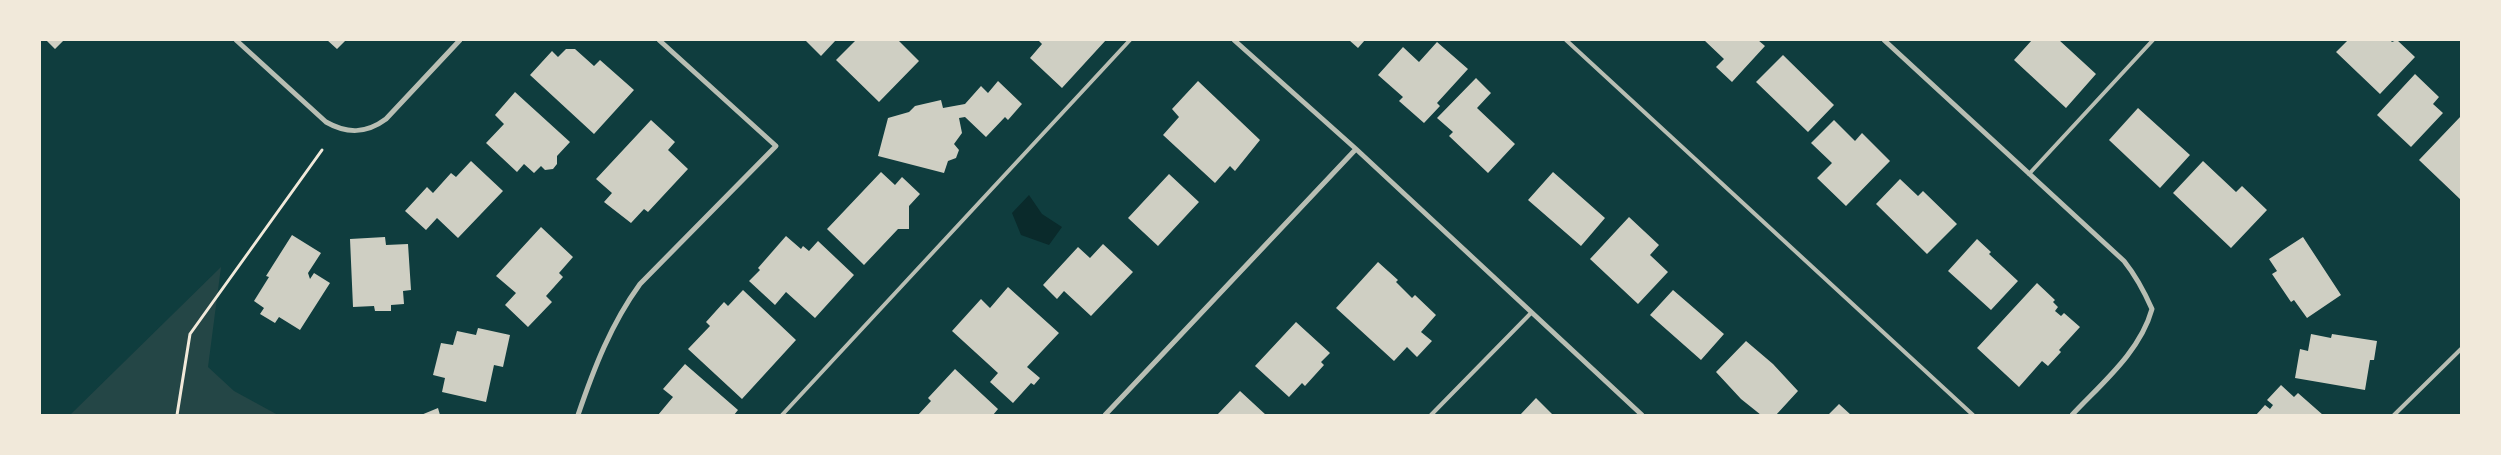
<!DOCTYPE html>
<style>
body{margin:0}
#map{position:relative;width:2501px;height:455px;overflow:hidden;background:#0f3d3e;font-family:"Sofia Sans Condensed",sans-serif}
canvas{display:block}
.frame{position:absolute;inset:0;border:41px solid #f1e9da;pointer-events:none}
</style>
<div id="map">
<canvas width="2501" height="455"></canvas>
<div class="frame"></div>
</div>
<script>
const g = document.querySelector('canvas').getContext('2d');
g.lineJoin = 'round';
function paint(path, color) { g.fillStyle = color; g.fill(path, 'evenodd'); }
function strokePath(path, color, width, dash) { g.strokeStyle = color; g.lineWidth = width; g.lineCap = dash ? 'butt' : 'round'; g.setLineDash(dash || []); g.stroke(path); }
paint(new Path2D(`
 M 221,267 L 208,367 L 234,391 L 278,415 L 70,415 Z`), '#244646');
paint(new Path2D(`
 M 1029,195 L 1042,214 L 1062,227 L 1049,245 L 1021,235 L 1012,213 Z`), '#0a2a2b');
paint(new Path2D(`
 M 46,40 L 64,40 L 55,49 Z
 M 327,40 L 346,40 L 337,49 Z
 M 805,40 L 836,40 L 821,56 Z
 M 856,40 L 898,40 L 919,61 L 879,102 L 836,60 Z
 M 1038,40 L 1106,40 L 1062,88 L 1030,58 L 1042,44 Z
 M 1349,40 L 1365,40 L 1358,48 Z
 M 1704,40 L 1758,40 L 1765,46 L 1732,82 L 1716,67 L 1724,59 Z
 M 2032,40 L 2059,40 L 2096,74 L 2066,108 L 2014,60 Z
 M 2348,40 L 2390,40 L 2392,42 L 2397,40 L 2415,57 L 2380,94 L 2336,52 Z
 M 1437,42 L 1468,69 L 1437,103 L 1440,106 L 1424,123 L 1399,101 L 1403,97 L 1378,75 L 1403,47 L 1419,62 Z
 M 566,49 L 575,49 L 594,66 L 600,60 L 634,90 L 594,134 L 530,75 L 552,51 L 558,57 Z
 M 1783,55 L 1834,105 L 1808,132 L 1756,82 Z
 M 2415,74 L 2439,97 L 2433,104 L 2443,113 L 2411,147 L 2377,115 Z
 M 1476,78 L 1491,93 L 1477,108 L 1515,144 L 1488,173 L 1449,136 L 1453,132 L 1437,118 Z
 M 998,81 L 1022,104 L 1008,120 L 1005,117 L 986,137 L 965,117 L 959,118 L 962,133 L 954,144 L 959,150 L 956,158 L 948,161 L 944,173 L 878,156 L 888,118 L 909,112 L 915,106 L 941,100 L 943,108 L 965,104 L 981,86 L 988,93 Z
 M 1198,81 L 1260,140 L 1235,171 L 1230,166 L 1215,183 L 1163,135 L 1179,117 L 1172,109 Z
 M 515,92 L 570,142 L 557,156 L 557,164 L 553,169 L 545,170 L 541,166 L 534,173 L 524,164 L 517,172 L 486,143 L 504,124 L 495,115 Z
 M 2138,108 L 2190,155 L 2160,188 L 2109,140 Z
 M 2461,116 L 2461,200 L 2419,160 Z
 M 651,120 L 675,142 L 668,150 L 688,169 L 648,212 L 644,209 L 631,223 L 604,202 L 612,193 L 596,179 Z
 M 1834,120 L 1855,141 L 1862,133 L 1890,161 L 1846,206 L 1817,178 L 1832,163 L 1811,143 Z
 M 471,161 L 503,191 L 458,238 L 437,218 L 426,230 L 405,211 L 427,187 L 433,193 L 451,173 L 456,177 Z
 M 2203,161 L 2236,192 L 2242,186 L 2267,210 L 2231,248 L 2173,193 Z
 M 881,172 L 895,185 L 902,177 L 920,194 L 909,206 L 909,229 L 898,229 L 864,265 L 827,229 Z
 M 1553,172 L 1605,218 L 1581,246 L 1528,200 Z
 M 1169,174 L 1199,202 L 1158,246 L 1128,218 Z
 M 1900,179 L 1918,196 L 1923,191 L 1957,224 L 1927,254 L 1876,204 Z
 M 1629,217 L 1659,245 L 1650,255 L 1668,272 L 1638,304 L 1590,259 Z
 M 541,227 L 573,257 L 559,273 L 563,277 L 546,296 L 552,302 L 528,327 L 505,305 L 516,293 L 496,276 Z
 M 292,235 L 321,253 L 308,273 L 310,279 L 314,273 L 330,283 L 300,330 L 279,317 L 275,323 L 260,314 L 264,308 L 254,301 L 269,277 L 266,276 Z
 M 786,236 L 801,249 L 803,246 L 809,251 L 818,241 L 854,275 L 815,318 L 786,292 L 775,305 L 749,281 L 760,270 L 758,268 Z
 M 385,237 L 386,245 L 408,244 L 411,290 L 403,291 L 404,304 L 391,305 L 391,311 L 375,311 L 374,306 L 353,307 L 350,239 Z
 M 2303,237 L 2341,295 L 2307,318 L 2294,300 L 2291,302 L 2272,274 L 2277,271 L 2269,259 Z
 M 1977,239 L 1991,252 L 1989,254 L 2018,281 L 1991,310 L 1948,271 Z
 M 1103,244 L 1133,272 L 1091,316 L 1064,291 L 1057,299 L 1043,285 L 1078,247 L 1090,258 Z
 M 1378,262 L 1398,280 L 1396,282 L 1412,298 L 1415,295 L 1436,315 L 1421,332 L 1432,341 L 1417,357 L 1407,347 L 1394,361 L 1336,308 Z
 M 2037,283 L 2055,300 L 2053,302 L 2058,307 L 2055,311 L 2061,316 L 2064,313 L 2080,327 L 2059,350 L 2061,352 L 2048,366 L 2042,361 L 2019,387 L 1977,348 Z
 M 1008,287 L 1059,333 L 1027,367 L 1040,378 L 1034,385 L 1031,383 L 1013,403 L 990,382 L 998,373 L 952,331 L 981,299 L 990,308 Z
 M 743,290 L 796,340 L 742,399 L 688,349 L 710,326 L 706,322 L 724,302 L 728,306 Z
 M 1673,290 L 1724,334 L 1701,360 L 1650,315 Z
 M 1296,322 L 1330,353 L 1321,362 L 1324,365 L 1305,386 L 1302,383 L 1289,397 L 1255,366 Z
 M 478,328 L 510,335 L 503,367 L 494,365 L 486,402 L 442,392 L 445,378 L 433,375 L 441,343 L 453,345 L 457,331 L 476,335 Z
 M 2311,334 L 2331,338 L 2332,334 L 2377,341 L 2374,360 L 2370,360 L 2365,390 L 2295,378 L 2300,349 L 2308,351 Z
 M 1746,341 L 1773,364 L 1798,391 L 1776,415 L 1761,415 L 1741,399 L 1716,372 Z
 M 685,364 L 738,410 L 734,415 L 658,415 L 673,397 L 663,389 Z
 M 955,369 L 998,409 L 993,415 L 918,415 L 931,401 L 928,398 Z
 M 2281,385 L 2294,397 L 2298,393 L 2323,415 L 2256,415 L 2265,405 L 2270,409 L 2273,405 L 2267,400 Z
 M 1240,391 L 1266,415 L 1217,415 Z
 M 1536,398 L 1553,415 L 1520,415 Z
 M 1839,404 L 1851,415 L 1828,415 Z
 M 438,408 L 440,415 L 421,415 Z`), '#cfcfc3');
strokePath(new Path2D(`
 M 177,415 L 190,334 L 322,150`), '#f1e9da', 3);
strokePath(new Path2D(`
 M 1566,40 L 1973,415
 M 2029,174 L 2153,40
 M 782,415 L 1130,40
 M 1431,415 L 1531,313
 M 2394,415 L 2461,349`), '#b8beb3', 4);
strokePath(new Path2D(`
 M 236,40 L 326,122 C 347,134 366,134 386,119 L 460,40
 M 1234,40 L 1356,149 L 1642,415
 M 1884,40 L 2124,261 C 2136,276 2144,291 2152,309 C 2140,352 2102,383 2072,415
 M 578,415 C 594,368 611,324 640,284 L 776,146 L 659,40
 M 1105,415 L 1356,149`), '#b8beb3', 5);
</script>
